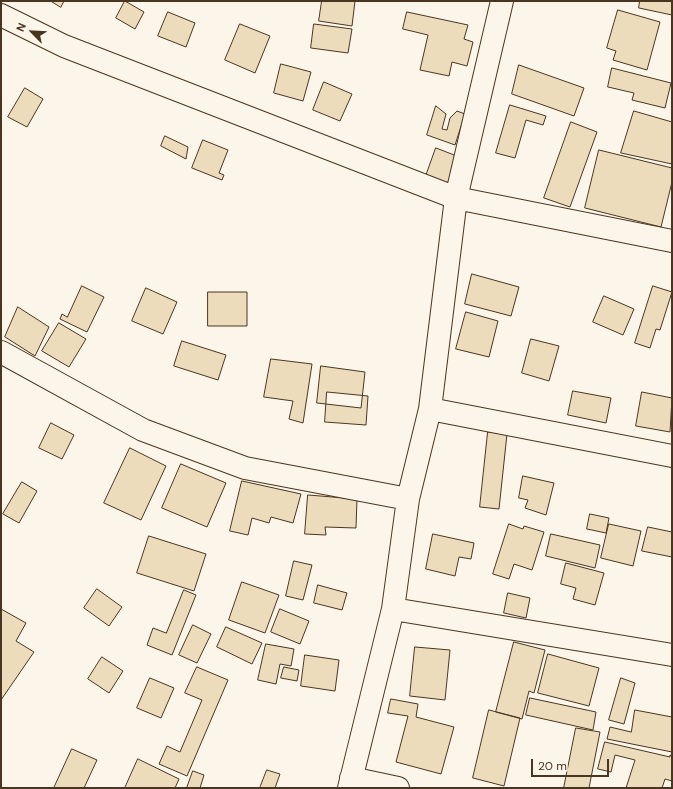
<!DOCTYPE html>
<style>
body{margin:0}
#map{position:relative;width:673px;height:789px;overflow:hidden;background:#fbf6e9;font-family:"DM Sans",sans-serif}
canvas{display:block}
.frame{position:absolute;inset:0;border:2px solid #4a3520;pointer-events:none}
.north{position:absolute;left:12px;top:12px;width:40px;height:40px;-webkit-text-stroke:3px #fbf6e9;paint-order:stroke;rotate:294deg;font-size:11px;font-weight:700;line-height:16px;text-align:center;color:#4a3520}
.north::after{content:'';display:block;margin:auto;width:14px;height:18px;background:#4a3520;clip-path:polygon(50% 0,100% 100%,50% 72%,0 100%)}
.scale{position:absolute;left:531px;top:759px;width:78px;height:18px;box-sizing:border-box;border:2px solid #4a3520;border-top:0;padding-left:5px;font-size:12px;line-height:14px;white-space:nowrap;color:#4a3520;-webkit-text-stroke:3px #fbf6e9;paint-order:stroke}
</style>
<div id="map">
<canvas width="673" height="789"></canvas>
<div class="frame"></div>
<div class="north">N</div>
<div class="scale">20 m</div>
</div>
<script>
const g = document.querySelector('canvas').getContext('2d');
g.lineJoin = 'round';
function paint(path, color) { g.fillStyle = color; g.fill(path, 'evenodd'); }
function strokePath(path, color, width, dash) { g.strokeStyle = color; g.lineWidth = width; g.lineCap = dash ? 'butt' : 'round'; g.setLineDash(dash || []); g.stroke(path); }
const building = new Path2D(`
 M 51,1 L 64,1 L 61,7 Z
 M 125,1 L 144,12 L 135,29 L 116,18 Z
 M 322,1 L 355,1 L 352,26 L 319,21 Z
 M 640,1 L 672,1 L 672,15 L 639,8 Z
 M 618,10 L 660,22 L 647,70 L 613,60 L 616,51 L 607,48 Z
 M 168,12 L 195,23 L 186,47 L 158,36 Z
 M 407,12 L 468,25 L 464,39 L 473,42 L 467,66 L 452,62 L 449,76 L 420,70 L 428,35 L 403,29 Z
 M 240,24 L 270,36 L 255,73 L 225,60 Z
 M 314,24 L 352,29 L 348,53 L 311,48 Z
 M 281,64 L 311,72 L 303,101 L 274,93 Z
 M 519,65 L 584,88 L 574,116 L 512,94 Z
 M 612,68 L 671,83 L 665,108 L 632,100 L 634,93 L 608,87 Z
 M 324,82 L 352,94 L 340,121 L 313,110 Z
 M 25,88 L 43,99 L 27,127 L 8,117 Z
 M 510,105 L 546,116 L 543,125 L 526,120 L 515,158 L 496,153 Z
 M 436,106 L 446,114 L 442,129 L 447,130 L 450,118 L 457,111 L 465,114 L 455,145 L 427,135 Z
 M 634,111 L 672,122 L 672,164 L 621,153 Z
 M 571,122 L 597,132 L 570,207 L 544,198 Z
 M 165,136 L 188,147 L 186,159 L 161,146 Z
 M 203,140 L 228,150 L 219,173 L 224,175 L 222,180 L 192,168 Z
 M 436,148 L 462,158 L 452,186 L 426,176 Z
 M 599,150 L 672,168 L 672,182 L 661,227 L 585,208 Z
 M 472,274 L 519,287 L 511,316 L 465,304 Z
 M 82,286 L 104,297 L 87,332 L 60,319 L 62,314 L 67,317 Z
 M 653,286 L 672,292 L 660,330 L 656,329 L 650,348 L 635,343 Z
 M 146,288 L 177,302 L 163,334 L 132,321 Z
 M 208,292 L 247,292 L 247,326 L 208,326 Z
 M 604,296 L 634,309 L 623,335 L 593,322 Z
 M 18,307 L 49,327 L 35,356 L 5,337 Z
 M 466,312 L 498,321 L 489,357 L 456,349 Z
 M 59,323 L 86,339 L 69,367 L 42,351 Z
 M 531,339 L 559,346 L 549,381 L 522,373 Z
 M 182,341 L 226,355 L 218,380 L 174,366 Z
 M 271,359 L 312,364 L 303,423 L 289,419 L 293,401 L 264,397 Z
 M 321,366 L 365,372 L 361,408 L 317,403 Z
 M 573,391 L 611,398 L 606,423 L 568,415 Z
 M 327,392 L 368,396 L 366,425 L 325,422 Z
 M 642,392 L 672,398 L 670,432 L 636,426 Z
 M 51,423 L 74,435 L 62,459 L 39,448 Z
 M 488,432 L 507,434 L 499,509 L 480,507 Z
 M 130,448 L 166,466 L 141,520 L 104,503 Z
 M 181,464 L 226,483 L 207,527 L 162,508 Z
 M 523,476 L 554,483 L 546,515 L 525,508 L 528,500 L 519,498 Z
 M 242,481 L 301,494 L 293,523 L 271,517 L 269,523 L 252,518 L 248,535 L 230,531 Z
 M 22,482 L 37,491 L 19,523 L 3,514 Z
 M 308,495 L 357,499 L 356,528 L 325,527 L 326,535 L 305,534 Z
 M 590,514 L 609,518 L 606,533 L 587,529 Z
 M 509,524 L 523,529 L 524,526 L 544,532 L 532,570 L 514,564 L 509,579 L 493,574 Z
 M 609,524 L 641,531 L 633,566 L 601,558 Z
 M 648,527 L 672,532 L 672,557 L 642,551 Z
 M 433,534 L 474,543 L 471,559 L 459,557 L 455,576 L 426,569 Z
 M 551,534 L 600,545 L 595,568 L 546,556 Z
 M 149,536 L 206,554 L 194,591 L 137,573 Z
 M 294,561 L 312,565 L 303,600 L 286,596 Z
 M 566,563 L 604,573 L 595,605 L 573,599 L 576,588 L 561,584 Z
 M 242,582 L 279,595 L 265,633 L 229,620 Z
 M 318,585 L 347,593 L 342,610 L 314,603 Z
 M 97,589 L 122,607 L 109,626 L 84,608 Z
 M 184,590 L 196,595 L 172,655 L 147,645 L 153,628 L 166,633 Z
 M 508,593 L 530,598 L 526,618 L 504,613 Z
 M 1,609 L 26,623 L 16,641 L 34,652 L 1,700 Z
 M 280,609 L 309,621 L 300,644 L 271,632 Z
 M 193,625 L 211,634 L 197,663 L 179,655 Z
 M 226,627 L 262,643 L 252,664 L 217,647 Z
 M 514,642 L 545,650 L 534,693 L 529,691 L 522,719 L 496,712 Z
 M 266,644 L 294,649 L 291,666 L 280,664 L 276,684 L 258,680 Z
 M 415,647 L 450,650 L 445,700 L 410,696 Z
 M 548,654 L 599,668 L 589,706 L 538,693 Z
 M 305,655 L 339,660 L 335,691 L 301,686 Z
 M 102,657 L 123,671 L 109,693 L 88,679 Z
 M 197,667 L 228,680 L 187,776 L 159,764 L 167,746 L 180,752 L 202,700 L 185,693 Z
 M 284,667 L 299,670 L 297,681 L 281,678 Z
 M 150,678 L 174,688 L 161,718 L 137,708 Z
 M 621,678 L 635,683 L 624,724 L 609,720 Z
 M 530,698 L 596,712 L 593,730 L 526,715 Z
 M 391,699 L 418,704 L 416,717 L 454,727 L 441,774 L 396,762 L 408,716 L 388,713 Z
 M 489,710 L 520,718 L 504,786 L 473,778 Z
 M 635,710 L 672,717 L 672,752 L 607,739 L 610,727 L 631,732 Z
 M 576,728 L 600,732 L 589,788 L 564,788 Z
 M 605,742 L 670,757 L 670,755 L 672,756 L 672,781 L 665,779 L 662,788 L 626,788 L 635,760 L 615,755 L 611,772 L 598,769 Z
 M 72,749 L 97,760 L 84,788 L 54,788 Z
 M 138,759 L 179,779 L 175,788 L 125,788 Z
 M 267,770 L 280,774 L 275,788 L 260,788 Z
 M 193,771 L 204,775 L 200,788 L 187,788 Z`);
paint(building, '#ecdcbc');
strokePath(building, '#4a3520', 1);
const minor = new Path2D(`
 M 1,15 L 64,46 L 456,198 L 672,241
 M 1,352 L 143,430 L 245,468 L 408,499
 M 430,409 L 672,456
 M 393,609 L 672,655
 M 351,778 L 398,788
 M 349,788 L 393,609 L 408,499 L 430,409 L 456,198 L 502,1`);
strokePath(minor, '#4a3520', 24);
strokePath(minor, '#fbf6e9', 22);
</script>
